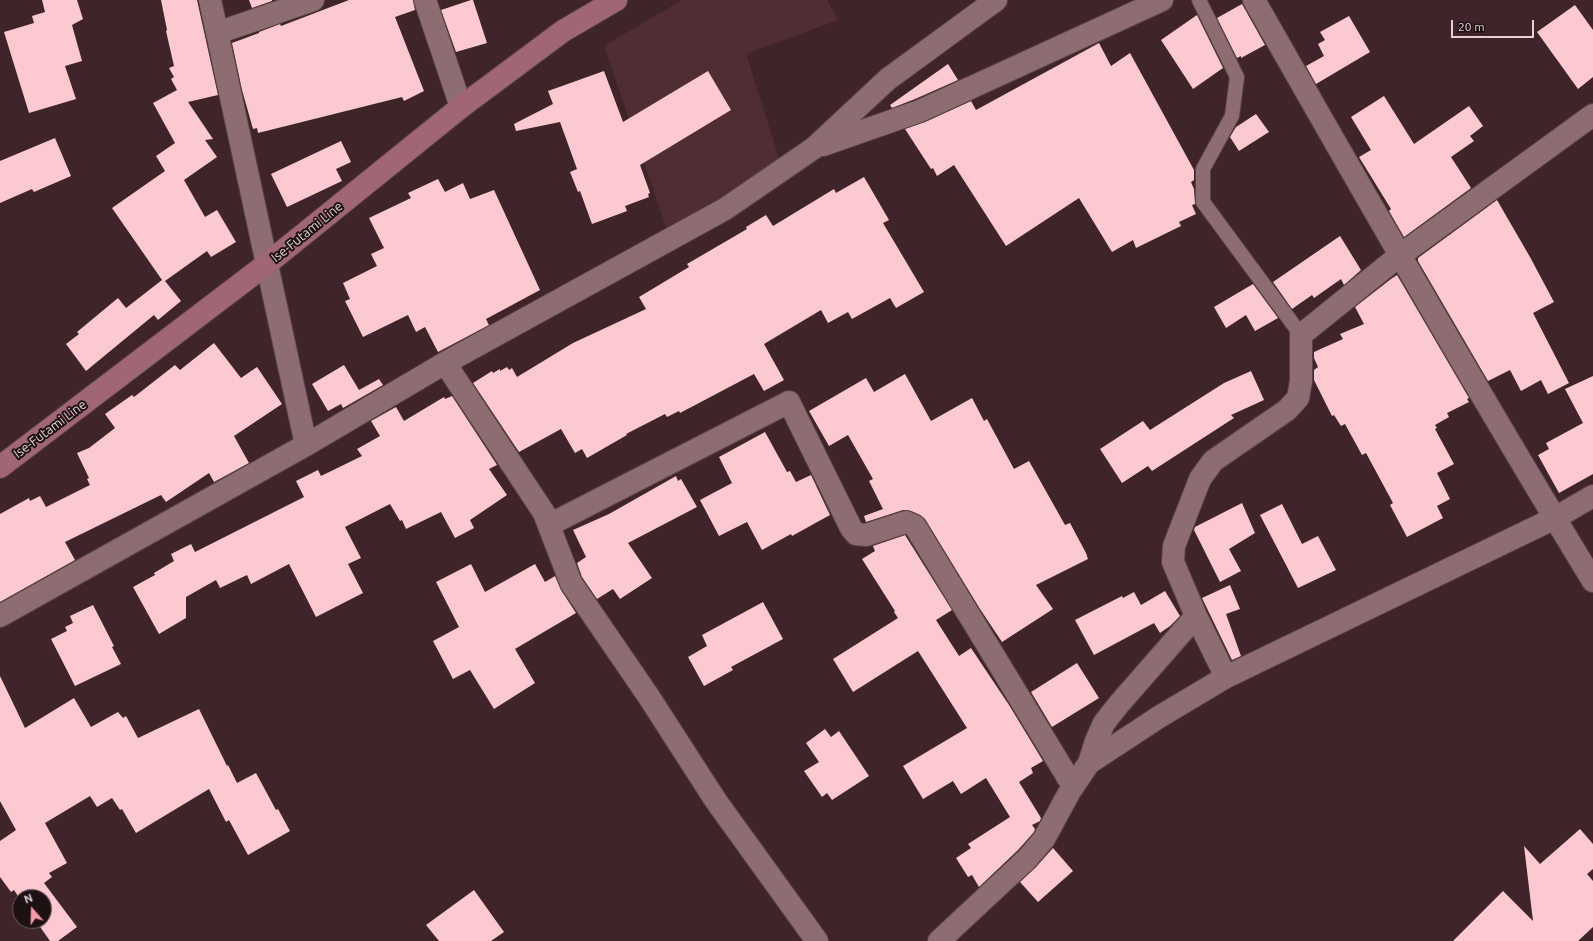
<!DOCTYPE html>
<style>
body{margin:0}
#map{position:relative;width:1593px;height:941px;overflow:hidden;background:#3f2429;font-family:Ubuntu,sans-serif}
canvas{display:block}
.north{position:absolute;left:12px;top:889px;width:40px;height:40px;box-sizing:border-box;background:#1e1114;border:1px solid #6d5e60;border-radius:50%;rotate:340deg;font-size:11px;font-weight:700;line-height:16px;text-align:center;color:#e3d1d3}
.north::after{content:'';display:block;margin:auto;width:14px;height:18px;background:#f39aaa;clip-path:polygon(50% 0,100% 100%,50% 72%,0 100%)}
.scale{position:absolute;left:1451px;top:20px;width:83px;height:18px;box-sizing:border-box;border:2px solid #e3d1d3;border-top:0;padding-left:5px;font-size:12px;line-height:14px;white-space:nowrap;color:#e3d1d3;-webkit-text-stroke:3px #1e1114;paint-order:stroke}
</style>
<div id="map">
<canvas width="1593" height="941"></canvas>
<div class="north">N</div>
<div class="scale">20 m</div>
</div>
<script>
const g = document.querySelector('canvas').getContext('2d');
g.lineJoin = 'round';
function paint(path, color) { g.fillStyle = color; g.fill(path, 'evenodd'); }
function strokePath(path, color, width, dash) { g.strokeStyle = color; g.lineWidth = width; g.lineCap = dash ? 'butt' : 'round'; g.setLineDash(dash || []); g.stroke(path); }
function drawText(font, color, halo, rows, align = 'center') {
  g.font = font + ' Ubuntu,sans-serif'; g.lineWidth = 4; g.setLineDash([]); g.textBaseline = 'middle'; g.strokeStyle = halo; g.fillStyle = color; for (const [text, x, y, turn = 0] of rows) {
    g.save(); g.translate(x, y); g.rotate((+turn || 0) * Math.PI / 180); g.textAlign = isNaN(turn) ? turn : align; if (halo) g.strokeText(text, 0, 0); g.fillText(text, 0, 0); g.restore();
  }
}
paint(new Path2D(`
 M 682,0 L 827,0 L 838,20 L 746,54 L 780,161 L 721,204 L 667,230 L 604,46 Z`), '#4f2d33');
paint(new Path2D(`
 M 42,0 L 77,0 L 83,19 L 72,25 L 82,61 L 65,66 L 76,99 L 29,113 L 4,32 L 34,23 L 32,16 L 45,12 Z
 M 161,0 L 197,0 L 218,95 L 188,102 L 213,139 L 205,140 L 217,157 L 184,180 L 205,217 L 217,210 L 236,242 L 211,257 L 207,251 L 165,281 L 181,301 L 158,320 L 154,315 L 86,371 L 66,344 L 79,334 L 77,332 L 118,298 L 126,308 L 162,280 L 112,208 L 165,171 L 156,156 L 175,143 L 153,103 L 177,90 L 171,79 L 174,77 L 169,68 L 174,66 L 166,31 L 167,30 Z
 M 249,0 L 272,0 L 272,1 L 252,8 Z
 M 349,0 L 413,0 L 415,10 L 395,17 L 424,91 L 404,101 L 402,97 L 258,133 L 257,128 L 253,129 L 242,90 L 232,43 L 259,33 L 259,32 L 280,24 L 281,26 Z
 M 471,0 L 473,0 L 487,43 L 456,52 L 441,10 Z
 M 1242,4 L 1265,45 L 1241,58 L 1241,56 L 1237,58 L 1217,18 Z
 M 1575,5 L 1593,30 L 1593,77 L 1578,89 L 1537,32 Z
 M 1197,15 L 1223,68 L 1193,89 L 1161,40 Z
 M 1349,16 L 1370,52 L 1316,84 L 1306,66 L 1324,56 L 1318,44 L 1325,40 L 1320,32 Z
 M 1099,43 L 1111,66 L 1130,53 L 1194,170 L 1194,180 L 1191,182 L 1194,189 L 1195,204 L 1192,205 L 1196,214 L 1179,222 L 1181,226 L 1136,248 L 1133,240 L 1112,252 L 1079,198 L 1006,246 L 954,165 L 937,176 L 933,168 L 931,169 L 905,129 L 925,122 L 971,101 L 976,110 Z
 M 948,64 L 958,80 L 915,99 L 892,108 L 890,105 Z
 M 604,71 L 623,122 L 708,71 L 731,110 L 640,165 L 650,193 L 648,194 L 649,197 L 625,206 L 627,211 L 592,224 L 580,191 L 578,192 L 570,172 L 577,169 L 560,122 L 516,131 L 514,124 L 553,104 L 548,91 Z
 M 1384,96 L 1414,144 L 1469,106 L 1483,126 L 1470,136 L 1474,141 L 1451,157 L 1471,188 L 1404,237 L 1389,211 L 1391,209 L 1359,157 L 1371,150 L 1351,117 Z
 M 1256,114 L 1269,132 L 1239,151 L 1230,137 L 1236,127 Z
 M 55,138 L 71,176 L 34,192 L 32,189 L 0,203 L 0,161 Z
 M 341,141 L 351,162 L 336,169 L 342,181 L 287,207 L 271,174 Z
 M 864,177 L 889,220 L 883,223 L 924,292 L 896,308 L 890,298 L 852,319 L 848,312 L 828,323 L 821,310 L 764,344 L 784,380 L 764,391 L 754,374 L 680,413 L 679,411 L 667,417 L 665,414 L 626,434 L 627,435 L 587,458 L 582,449 L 575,453 L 561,429 L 519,452 L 473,383 L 492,371 L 493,373 L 500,369 L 500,371 L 507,367 L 509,370 L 512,368 L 517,377 L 573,343 L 646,309 L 639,297 L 689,267 L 687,264 L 747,229 L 746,227 L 766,215 L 773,226 L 834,189 L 836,193 Z
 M 438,179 L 445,192 L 463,183 L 470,199 L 494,190 L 540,290 L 486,319 L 489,325 L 438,352 L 425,327 L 416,332 L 408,315 L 363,337 L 345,301 L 350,299 L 343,283 L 377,266 L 371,254 L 384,248 L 369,218 L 411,198 L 408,193 Z
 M 1497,200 L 1530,257 L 1554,302 L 1533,313 L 1569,383 L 1548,394 L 1541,380 L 1521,391 L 1510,370 L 1488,381 L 1418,261 L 1418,258 Z
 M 1340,236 L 1361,270 L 1344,285 L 1341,279 L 1314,298 L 1312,295 L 1292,309 L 1273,282 Z
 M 1397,275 L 1469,398 L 1467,399 L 1469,402 L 1447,413 L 1449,417 L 1435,425 L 1437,428 L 1435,429 L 1454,464 L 1437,473 L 1450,499 L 1437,506 L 1443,518 L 1407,537 L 1390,505 L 1393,503 L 1366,453 L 1362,455 L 1345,424 L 1341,426 L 1334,415 L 1332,416 L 1314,380 L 1314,370 L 1318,367 L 1314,358 L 1314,352 L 1343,339 L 1340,334 L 1364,324 L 1355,307 L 1391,279 Z
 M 1253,284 L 1278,318 L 1255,331 L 1246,315 L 1226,328 L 1214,307 Z
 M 214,343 L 241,378 L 257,367 L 282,404 L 234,436 L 249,463 L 214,482 L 209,473 L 166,502 L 161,495 L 65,542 L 75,560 L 0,602 L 0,514 L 29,498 L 30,501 L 40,496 L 46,507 L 90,485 L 87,479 L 89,478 L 77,453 L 89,448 L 115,428 L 105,414 L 132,395 L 134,397 L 175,365 L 180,370 Z
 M 344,365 L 359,390 L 379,379 L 383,385 L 343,408 L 341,404 L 328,411 L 312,384 Z
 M 1251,371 L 1264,400 L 1231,415 L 1234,418 L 1152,471 L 1148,466 L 1122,483 L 1100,449 L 1143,421 L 1150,430 L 1224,383 Z
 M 905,374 L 931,421 L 972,398 L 984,421 L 987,419 L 1014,469 L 1029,461 L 1065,525 L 1070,523 L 1086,553 L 1088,559 L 1036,585 L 1053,609 L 1002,642 L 980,609 L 925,519 L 920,515 L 911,511 L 903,510 L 866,522 L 864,516 L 883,509 L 869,481 L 873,479 L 848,435 L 829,446 L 809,411 L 866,378 L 874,392 Z
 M 1593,376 L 1593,474 L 1559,493 L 1538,455 L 1549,449 L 1546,443 L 1583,423 L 1565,389 Z
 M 452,396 L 497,465 L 489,469 L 507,495 L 470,520 L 474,528 L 455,538 L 441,512 L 406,529 L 402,520 L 400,521 L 390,504 L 345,527 L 361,558 L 348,564 L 363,593 L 316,617 L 289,564 L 251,584 L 247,575 L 220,588 L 216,580 L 186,597 L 186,618 L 159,634 L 133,587 L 155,575 L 154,573 L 174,561 L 171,554 L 191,544 L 195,552 L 304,497 L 296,481 L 318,470 L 321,476 L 362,456 L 357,449 L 380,436 L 371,421 L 396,407 L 404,421 L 444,397 L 445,399 Z
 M 765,432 L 787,472 L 790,471 L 796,482 L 811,475 L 830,515 L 792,536 L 791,534 L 762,550 L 747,522 L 719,536 L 700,500 L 732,483 L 719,457 Z
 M 676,476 L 678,481 L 681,479 L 697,507 L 628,543 L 652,578 L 620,599 L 613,589 L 597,599 L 582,577 L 577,563 L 586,557 L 573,530 L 609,514 Z
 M 1242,503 L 1255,533 L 1229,549 L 1241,571 L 1220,582 L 1194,530 L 1195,527 Z
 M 1282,504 L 1302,544 L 1318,536 L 1336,570 L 1298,588 L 1260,515 Z
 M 905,535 L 952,610 L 936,620 L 959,656 L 971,648 L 1009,705 L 1043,761 L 1031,768 L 1033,773 L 1019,782 L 1041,818 L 1040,821 L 1032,825 L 1035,829 L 1034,832 L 1018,850 L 979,887 L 972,875 L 968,877 L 956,858 L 971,848 L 968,844 L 1010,817 L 986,778 L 961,794 L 953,781 L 923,799 L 903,766 L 967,728 L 918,651 L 853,692 L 833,659 L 898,618 L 894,612 L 895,611 L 862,559 L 875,551 L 873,546 Z
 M 471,564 L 485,592 L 535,564 L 545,582 L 555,576 L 561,590 L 576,613 L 515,649 L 535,683 L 494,709 L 470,670 L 453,679 L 433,641 L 459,627 L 436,582 Z
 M 1230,585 L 1240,609 L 1226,614 L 1241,656 L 1232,660 L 1202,598 Z
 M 1165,591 L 1180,616 L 1170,626 L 1160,633 L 1154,623 L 1094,655 L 1075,620 L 1122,596 L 1123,598 L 1134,592 L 1141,605 Z
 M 763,602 L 783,639 L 731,667 L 733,670 L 704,686 L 688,657 L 707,646 L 702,635 Z
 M 93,605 L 114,646 L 112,647 L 121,664 L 75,686 L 51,639 L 67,631 L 65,627 L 73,623 L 70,616 Z
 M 1077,663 L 1099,698 L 1052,727 L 1031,692 Z
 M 0,676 L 25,728 L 74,698 L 91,727 L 118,712 L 123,718 L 126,716 L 138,738 L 199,709 L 227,766 L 228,765 L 237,783 L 256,773 L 276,810 L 278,809 L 290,831 L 248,855 L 229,820 L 226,822 L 209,789 L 136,833 L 122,809 L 120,810 L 112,798 L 97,807 L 90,796 L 45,823 L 67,863 L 49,873 L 52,877 L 44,883 L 77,927 L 58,941 L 50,941 L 36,921 L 44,921 L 44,897 L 20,897 L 20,899 L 14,890 L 11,892 L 0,877 L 0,841 L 16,830 L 0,801 Z
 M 825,729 L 831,737 L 839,731 L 869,776 L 832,800 L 827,793 L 822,797 L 804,771 L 819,762 L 806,743 Z
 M 1580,829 L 1593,844 L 1593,869 L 1587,874 L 1593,881 L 1593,927 L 1578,941 L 1453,941 L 1503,891 L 1533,921 L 1524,846 L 1540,864 Z
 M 1053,848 L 1073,871 L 1038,902 L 1020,882 L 1036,867 Z
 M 474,890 L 504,932 L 491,941 L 439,941 L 426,925 Z`), '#fcc9d1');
const lane = new Path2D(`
 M 1199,0 L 1237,77 L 1232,116 L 1203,169 L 1203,202 L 1301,335`);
const street = new Path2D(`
 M 210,0 L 306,445
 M 425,0 L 461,107
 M 1254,0 C 1365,195 1476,389 1593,581
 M 217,33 L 313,0
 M 823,145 L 920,111 L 1162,0
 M 445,363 L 544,513 L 571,583 L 649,697 L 716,801 L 817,941
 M 549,525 L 789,402 L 851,528 L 856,534 L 866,535 L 906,522 L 915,526 L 1073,786
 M 0,616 L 306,445 L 445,363 L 725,209 L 814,148 L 888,79 L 996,0
 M 1226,677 L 1196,616 L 1173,562 L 1174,546 L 1200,479 L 1213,461 L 1287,410 L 1298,398 L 1301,381 L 1301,335 L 1399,256 L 1593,115
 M 1089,763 L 1096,741 L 1104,723 L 1119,704 L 1196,616
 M 939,941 L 1027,859 L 1044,839 L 1070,791 L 1089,763 L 1159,717 L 1226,677 L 1555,518 L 1593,496`);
const secondary = new Path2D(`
 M 0,467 L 268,263 L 461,107 L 563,31 L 616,0`);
strokePath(lane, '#5a4348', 16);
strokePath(street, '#5a4348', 24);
strokePath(secondary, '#5a4348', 24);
strokePath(lane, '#8d6c72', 14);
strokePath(street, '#8d6c72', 22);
strokePath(secondary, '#a16673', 22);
drawText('13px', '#e3d1d3', '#1e1114', [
 ["Ise-Futami Line",307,232,-39],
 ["Ise-Futami Line",50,429,-37]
]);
</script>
